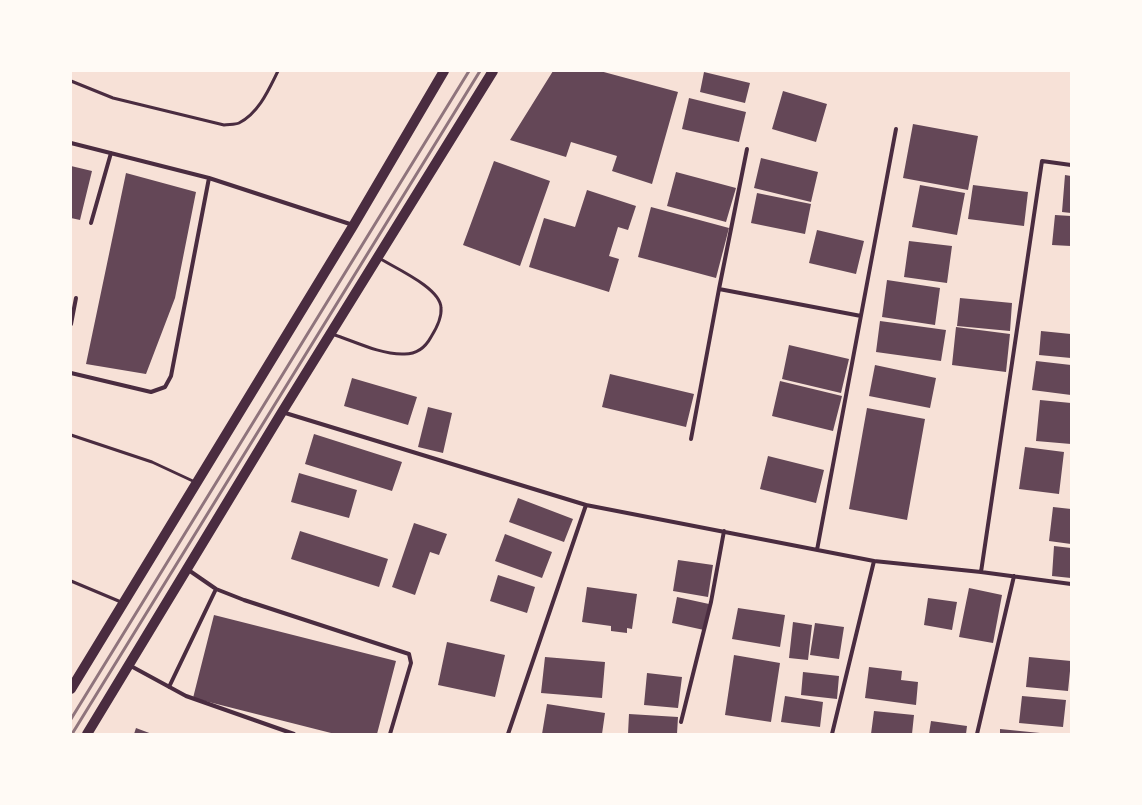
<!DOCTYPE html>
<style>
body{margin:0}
#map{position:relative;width:1142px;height:805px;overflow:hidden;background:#f7e1d7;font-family:"Roboto Condensed",sans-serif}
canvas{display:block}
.frame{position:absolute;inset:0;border:72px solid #fffaf5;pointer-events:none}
</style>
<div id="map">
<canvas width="1142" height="805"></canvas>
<div class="frame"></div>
</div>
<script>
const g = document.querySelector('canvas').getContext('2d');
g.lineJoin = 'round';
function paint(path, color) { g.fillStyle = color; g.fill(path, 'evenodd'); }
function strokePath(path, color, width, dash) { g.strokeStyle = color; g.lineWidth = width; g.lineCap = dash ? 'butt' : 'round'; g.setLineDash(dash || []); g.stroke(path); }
paint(new Path2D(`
 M 553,71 L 600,71 L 678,92 L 652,184 L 612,171 L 617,156 L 571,142 L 566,157 L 510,140 Z
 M 704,72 L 750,83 L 745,103 L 700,92 Z
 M 783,91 L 827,104 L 816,142 L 772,129 Z
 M 689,98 L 746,112 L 739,142 L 682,129 Z
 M 913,124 L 978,136 L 968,190 L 903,178 Z
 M 761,158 L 818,172 L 811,202 L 754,188 Z
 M 494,161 L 550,181 L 520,266 L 463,245 Z
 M 71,166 L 92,171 L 80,220 L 71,218 Z
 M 676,172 L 736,188 L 726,222 L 667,206 Z
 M 126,173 L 196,192 L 175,298 L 146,374 L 86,364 Z
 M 1065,175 L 1071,176 L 1071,213 L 1062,212 Z
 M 920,185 L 965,193 L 957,235 L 912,227 Z
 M 973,185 L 1028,192 L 1024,226 L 968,219 Z
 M 587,190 L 636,206 L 628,230 L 618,227 L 609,256 L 619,259 L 609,292 L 529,267 L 544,218 L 575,227 Z
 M 757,193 L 811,204 L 805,234 L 751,223 Z
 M 651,207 L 729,228 L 716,278 L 638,257 Z
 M 1055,215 L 1071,216 L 1071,246 L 1052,245 Z
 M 817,230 L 864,241 L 856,274 L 809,263 Z
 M 909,241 L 952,246 L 947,283 L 904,277 Z
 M 887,280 L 940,288 L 935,325 L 882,317 Z
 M 960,298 L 1012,303 L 1010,331 L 957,326 Z
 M 880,321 L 946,330 L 941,361 L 876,352 Z
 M 956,327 L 1010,334 L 1006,372 L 952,365 Z
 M 1041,331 L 1071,334 L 1071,358 L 1039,355 Z
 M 789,345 L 849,359 L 841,393 L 782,379 Z
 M 1036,361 L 1071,365 L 1071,395 L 1032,390 Z
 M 875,365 L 936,378 L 930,408 L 869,396 Z
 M 610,374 L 694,394 L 686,427 L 602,407 Z
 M 352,378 L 417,397 L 408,425 L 344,406 Z
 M 780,381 L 842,396 L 833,431 L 772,416 Z
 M 1040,400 L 1071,403 L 1071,444 L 1036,441 Z
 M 428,407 L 452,413 L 443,453 L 418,447 Z
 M 867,408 L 925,419 L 907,520 L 849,509 Z
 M 314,434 L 402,462 L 392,491 L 305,464 Z
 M 1025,447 L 1064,452 L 1059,494 L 1019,489 Z
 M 768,456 L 824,470 L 816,503 L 760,489 Z
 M 299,473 L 357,490 L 349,518 L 291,502 Z
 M 518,498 L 573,519 L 564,542 L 509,522 Z
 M 1053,507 L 1071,509 L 1071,544 L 1049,541 Z
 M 414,523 L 447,534 L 439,555 L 430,552 L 415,595 L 392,587 Z
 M 300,531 L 388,559 L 379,587 L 291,559 Z
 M 505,534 L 552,552 L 542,578 L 495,561 Z
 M 1054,546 L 1071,548 L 1071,578 L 1052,576 Z
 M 678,560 L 713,565 L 708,597 L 673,591 Z
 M 498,575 L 535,587 L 527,613 L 490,601 Z
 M 587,587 L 637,594 L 632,629 L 627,628 L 627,633 L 611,631 L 611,626 L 582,622 Z
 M 969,588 L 1002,595 L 993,643 L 959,637 Z
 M 677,597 L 709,604 L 704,630 L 672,623 Z
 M 928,598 L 957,602 L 952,630 L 924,625 Z
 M 738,608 L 785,615 L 780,647 L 732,639 Z
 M 214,615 L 396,661 L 377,734 L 335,734 L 193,698 Z
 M 793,622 L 812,625 L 808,660 L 789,658 Z
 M 815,623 L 844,627 L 839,659 L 810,655 Z
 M 447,642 L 505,655 L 495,697 L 438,685 Z
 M 734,655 L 780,663 L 771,722 L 725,715 Z
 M 545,657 L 605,662 L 602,698 L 541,693 Z
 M 1029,657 L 1071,661 L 1068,691 L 1026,687 Z
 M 869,667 L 902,671 L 901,680 L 918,682 L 916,705 L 865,698 Z
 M 803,672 L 839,676 L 837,699 L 801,695 Z
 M 647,673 L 682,677 L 678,708 L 644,705 Z
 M 785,696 L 823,702 L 820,727 L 781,722 Z
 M 1022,696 L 1066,700 L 1063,727 L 1019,723 Z
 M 547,704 L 605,713 L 602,734 L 542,734 Z
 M 874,711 L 914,715 L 912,734 L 871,734 Z
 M 629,714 L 678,717 L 677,734 L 628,734 Z
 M 931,721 L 967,726 L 966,734 L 929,734 Z
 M 136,728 L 152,734 L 134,734 Z
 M 1000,729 L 1040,733 L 1040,734 L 1000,734 Z`), '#644757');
strokePath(new Path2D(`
 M 71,81 L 113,98 L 224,125 C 228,124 235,125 239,123 C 259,113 269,89 278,71
 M 332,334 C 354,341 379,354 402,354 C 416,355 425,348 431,337 C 436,329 442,318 441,308 C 441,288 395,268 379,258
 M 71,435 L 152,462 L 195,482
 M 71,581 L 121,602`), '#4a2c40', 3);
strokePath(new Path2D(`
 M 71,143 L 209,178 L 353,225
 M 91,223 L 111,153
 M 719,289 L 747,149
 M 71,324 L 76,298
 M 71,373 L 151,392 L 165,387 L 171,376 L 209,178
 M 282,412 L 586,505 L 874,561 L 981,572 L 1071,584
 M 691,439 L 719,289 L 861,316
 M 817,550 L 896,129
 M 187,569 L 216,589 L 244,600 L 409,654 L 411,663 L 390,734
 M 981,572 L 1042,161 L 1071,165
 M 129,665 L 186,696 L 294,734
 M 169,687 L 216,589
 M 681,722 L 711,602 L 724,531
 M 508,734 L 586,505
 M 832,734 L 874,561
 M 977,734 L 1014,576`), '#4a2c40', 4);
strokePath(new Path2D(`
 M 71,689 L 353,226 L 444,71
 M 87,734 L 282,412 L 493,71`), '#4a2c40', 10);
strokePath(new Path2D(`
 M 71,719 L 469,71
 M 72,734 L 480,71`), '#8f747c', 3);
</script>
